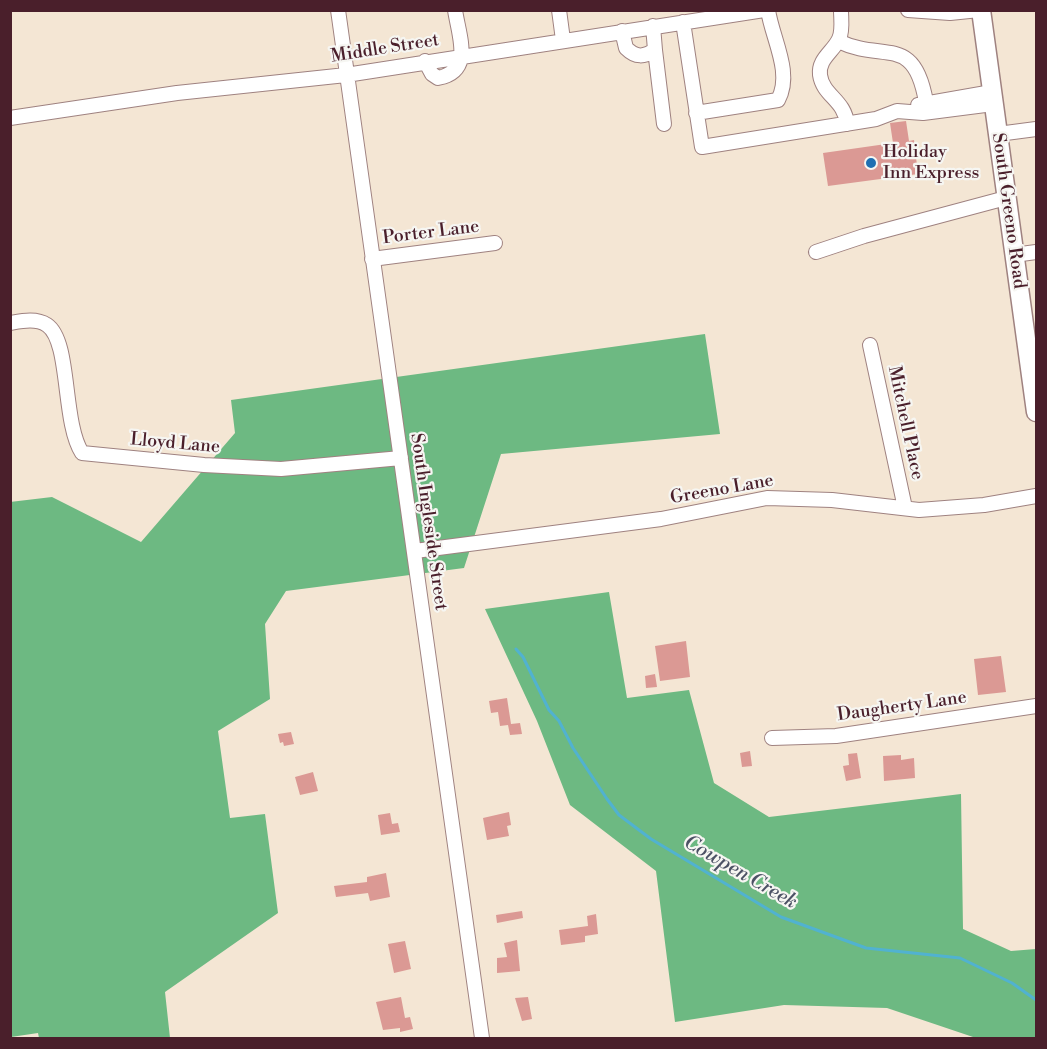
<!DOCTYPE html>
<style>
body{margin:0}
#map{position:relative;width:1047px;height:1049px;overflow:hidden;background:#f4e6d4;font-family:"Libre Bodoni",serif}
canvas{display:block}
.frame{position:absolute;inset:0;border:12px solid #4a1f2b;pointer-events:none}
</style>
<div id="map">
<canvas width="1047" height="1049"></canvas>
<div class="frame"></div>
</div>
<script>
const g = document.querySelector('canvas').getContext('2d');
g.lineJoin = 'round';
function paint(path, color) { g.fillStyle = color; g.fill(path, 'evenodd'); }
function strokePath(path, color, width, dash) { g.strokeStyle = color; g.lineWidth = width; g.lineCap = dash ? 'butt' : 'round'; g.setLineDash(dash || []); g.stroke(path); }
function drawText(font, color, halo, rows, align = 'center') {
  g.font = font + ' "Libre Bodoni",serif'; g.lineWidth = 4.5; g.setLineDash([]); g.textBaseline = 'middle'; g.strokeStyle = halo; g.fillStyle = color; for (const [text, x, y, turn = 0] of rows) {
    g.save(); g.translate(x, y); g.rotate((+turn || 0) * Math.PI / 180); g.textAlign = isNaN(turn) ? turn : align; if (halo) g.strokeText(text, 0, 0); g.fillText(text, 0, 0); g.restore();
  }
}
paint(new Path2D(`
 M 705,334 L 720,434 L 501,454 L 464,568 L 286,591 L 265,624 L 270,699 L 218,731 L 230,818 L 265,814 L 278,913 L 165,992 L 170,1038 L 39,1038 L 38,1033 L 11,1037 L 10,502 L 52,497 L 141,542 L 235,433 L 231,400 Z
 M 609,592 L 627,698 L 689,690 L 714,783 L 769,817 L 961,794 L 963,929 L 1011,951 L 1036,949 L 1036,1038 L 976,1038 L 887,1008 L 784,1005 L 675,1022 L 656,871 L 570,805 L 537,721 L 485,609 Z`), '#6db982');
strokePath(new Path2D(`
 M 516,649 L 523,657 L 549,710 L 559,721 L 573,748 L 607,799 L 619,815 L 651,839 L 781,917 L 866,948 L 960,958 L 1012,983 L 1036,1000`), '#51b2d0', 3);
paint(new Path2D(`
 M 906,121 L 909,141 L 914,140 L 918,174 L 828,186 L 823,153 L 893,143 L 890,123 Z
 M 686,641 L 690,677 L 660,681 L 655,646 Z
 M 1001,656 L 1006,692 L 978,695 L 974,659 Z
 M 655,674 L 657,687 L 646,688 L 645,676 Z
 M 507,698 L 511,724 L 520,723 L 522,734 L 510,735 L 508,725 L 500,726 L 498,712 L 491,713 L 489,701 Z
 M 291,732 L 294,744 L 284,746 L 283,742 L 280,743 L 278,734 Z
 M 750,751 L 752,766 L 742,767 L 740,753 Z
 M 857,753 L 861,778 L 846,781 L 843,766 L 849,765 L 848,754 Z
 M 901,755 L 901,760 L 914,758 L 915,778 L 884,781 L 883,756 Z
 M 313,772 L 318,791 L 300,795 L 295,777 Z
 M 509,812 L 511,825 L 507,826 L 509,836 L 487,840 L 483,818 Z
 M 390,813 L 392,824 L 398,823 L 400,832 L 381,835 L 378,815 Z
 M 386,873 L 390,897 L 370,901 L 368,893 L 336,897 L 334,886 L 367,882 L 367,877 Z
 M 522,911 L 523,918 L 497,923 L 496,915 Z
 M 596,914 L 598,934 L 585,936 L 585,942 L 561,945 L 559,930 L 588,926 L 587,916 Z
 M 517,940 L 520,971 L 497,973 L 497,958 L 507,957 L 504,943 Z
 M 405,941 L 411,969 L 394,973 L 388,944 Z
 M 401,997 L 405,1018 L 410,1017 L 413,1029 L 400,1032 L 400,1028 L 383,1030 L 376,1002 Z
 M 528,997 L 532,1019 L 522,1021 L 515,998 Z`), '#db9994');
const minor = new Path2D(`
 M 338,10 L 482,1038
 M 559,10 L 563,40
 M 841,10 C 841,19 843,31 839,39 C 833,52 818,59 820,75 C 823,96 845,100 847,124
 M 908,10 L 950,13 L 979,10
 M 683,22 L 702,147 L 876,119 L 897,111 L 923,113 L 993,104
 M 622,31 L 626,48 C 636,58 644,57 655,50 L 653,26
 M 838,41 C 884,63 914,33 926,102
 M 655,50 L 664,124
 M 425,61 L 432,74 L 438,78 C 474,71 459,37 455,10
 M 918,105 L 992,92
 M 696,113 L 778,100 C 793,73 772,38 768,10
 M 10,118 L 177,93 L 346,75 L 764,10
 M 998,134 L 1036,129
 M 816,252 L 864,236 L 1006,198
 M 1014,255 L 1036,252
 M 372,259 L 495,243
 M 10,323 C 22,321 36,318 47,325 C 71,341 62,422 82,453 L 204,465 L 281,469 L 401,458
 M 870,345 L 905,508
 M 415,551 L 661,519 L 767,498 L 832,500 L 919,510 L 984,505 L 1036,496
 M 772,738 L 836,736 L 1036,706`);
const major = new Path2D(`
 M 981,10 L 1036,412`);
strokePath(minor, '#9f8280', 16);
strokePath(major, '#9f8280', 21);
strokePath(minor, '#fff', 14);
strokePath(major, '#fff', 18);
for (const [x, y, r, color] of [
 [871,163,6,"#1f6fb2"]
]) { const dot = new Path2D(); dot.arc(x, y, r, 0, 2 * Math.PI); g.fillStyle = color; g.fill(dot); strokePath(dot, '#f6f6f2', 2); }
drawText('18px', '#4a1f2b', '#f6f6f2', [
 ["Middle Street",385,49,-9],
 ["South Greeno Road",1008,211,82],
 ["Porter Lane",431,233,-7],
 ["Mitchell Place",905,423,78],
 ["Lloyd Lane",175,444,5],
 ["Greeno Lane",722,490,-10],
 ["South Ingleside Street",428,522,82],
 ["Daugherty Lane",902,707,-8]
]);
drawText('18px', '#4a1f2b', '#f6f6f2', [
 ["Holiday",883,153],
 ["Inn Express",883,174]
], 'left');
drawText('italic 20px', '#4c5265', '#f6f6f2', [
 ["Cowpen Creek",740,873,30]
]);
</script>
